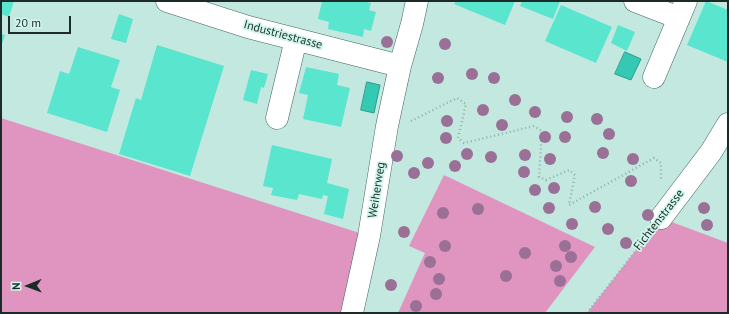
<!DOCTYPE html>
<style>
body{margin:0}
#map{position:relative;width:729px;height:314px;overflow:hidden;background:#c3e8e0;font-family:"PT Sans",sans-serif}
canvas{display:block}
.frame{position:absolute;inset:0;border:2px solid #1c2b28;pointer-events:none}
.north{position:absolute;left:8px;top:266px;width:40px;height:40px;-webkit-text-stroke:3px #d0f6ed;paint-order:stroke;rotate:269deg;font-size:11px;font-weight:700;line-height:16px;text-align:center;color:#1c2b28}
.north::after{content:'';display:block;margin:auto;width:14px;height:18px;background:#1c2b28;clip-path:polygon(50% 0,100% 100%,50% 72%,0 100%)}
.scale{position:absolute;left:8px;top:16px;width:63px;height:18px;box-sizing:border-box;border:2px solid #1c2b28;border-top:0;padding-left:5px;font-size:12px;line-height:14px;white-space:nowrap;color:#1c2b28;-webkit-text-stroke:3px #d0f6ed;paint-order:stroke}
</style>
<div id="map">
<canvas width="729" height="314"></canvas>
<div class="frame"></div>
<div class="north">N</div>
<div class="scale">20 m</div>
</div>
<script>
const g = document.querySelector('canvas').getContext('2d');
g.lineJoin = 'round';
function paint(path, color) { g.fillStyle = color; g.fill(path, 'evenodd'); }
function strokePath(path, color, width, dash) { g.strokeStyle = color; g.lineWidth = width; g.lineCap = dash ? 'butt' : 'round'; g.setLineDash(dash || []); g.stroke(path); }
function drawText(font, color, halo, rows, align = 'center') {
  g.font = font + ' "PT Sans",sans-serif'; g.lineWidth = 3.5; g.setLineDash([]); g.textBaseline = 'middle'; g.strokeStyle = halo; g.fillStyle = color; for (const [text, x, y, turn = 0] of rows) {
    g.save(); g.translate(x, y); g.rotate((+turn || 0) * Math.PI / 180); g.textAlign = isNaN(turn) ? turn : align; if (halo) g.strokeText(text, 0, 0); g.fillText(text, 0, 0); g.restore();
  }
}
paint(new Path2D(`
 M 1,118 L 369,236 L 350,313 L 1,313 Z
 M 444,175 L 595,247 L 545,313 L 398,313 L 425,253 L 409,246 Z
 M 661,218 L 728,243 L 728,313 L 587,313 Z`), '#df95c0');
const water = new Path2D(`
 M 625,52 L 641,59 L 631,80 L 615,74 Z
 M 367,82 L 380,85 L 374,113 L 361,110 Z`);
paint(water, '#33c9b2');
strokePath(water, '#2c9a89', 1);
paint(new Path2D(`
 M 1,1 L 14,1 L 9,17 L 1,14 Z
 M 322,1 L 362,1 L 371,3 L 369,10 L 376,12 L 371,31 L 364,29 L 363,37 L 328,29 L 329,22 L 318,19 Z
 M 456,1 L 515,1 L 505,25 L 454,4 Z
 M 522,1 L 560,1 L 553,19 L 520,6 Z
 M 706,1 L 728,10 L 728,62 L 687,45 Z
 M 561,5 L 612,27 L 596,63 L 545,41 Z
 M 119,14 L 133,19 L 126,43 L 111,39 Z
 M 618,25 L 635,32 L 627,51 L 611,43 Z
 M 1,34 L 5,35 L 1,47 Z
 M 157,45 L 224,66 L 190,176 L 119,154 L 136,98 L 141,100 Z
 M 78,47 L 120,60 L 111,87 L 120,90 L 107,132 L 47,113 L 60,71 L 69,74 Z
 M 306,67 L 339,74 L 337,85 L 350,88 L 341,127 L 303,119 L 308,95 L 299,93 Z
 M 251,70 L 268,74 L 264,88 L 261,87 L 257,104 L 243,100 Z
 M 272,145 L 332,159 L 327,183 L 349,189 L 343,219 L 324,214 L 328,196 L 323,195 L 322,199 L 299,194 L 297,200 L 271,195 L 273,188 L 263,186 Z`), '#59e5ce');
const minor = new Path2D(`
 M 167,1 L 248,27 L 400,66
 M 635,1 L 679,18
 M 654,77 L 686,1
 M 277,118 L 296,39
 M 661,218 L 711,152 L 728,124
 M 352,313 L 369,236 L 387,126 L 400,66 L 412,24 L 417,1`);
strokePath(minor, '#43655e', 23);
strokePath(new Path2D(`
 M 411,121 L 457,98 L 466,104 L 458,138 L 464,143 L 534,126 L 542,131 L 539,177 L 546,180 L 569,170 L 575,175 L 569,205 L 654,158 L 661,163 L 661,180
 M 587,313 L 648,235`), '#90afa8', 2.5, [1, 3]);
strokePath(minor, '#fff', 22);
g.fillStyle = '#9a7096';
for (const [x, y] of [
 [387,42],
 [445,44],
 [472,74],
 [438,78],
 [494,78],
 [515,100],
 [483,110],
 [535,112],
 [567,117],
 [597,119],
 [447,121],
 [502,125],
 [609,134],
 [545,137],
 [565,137],
 [446,138],
 [603,153],
 [467,154],
 [525,155],
 [397,156],
 [491,157],
 [550,159],
 [633,159],
 [428,163],
 [455,166],
 [524,172],
 [414,173],
 [631,181],
 [554,188],
 [535,190],
 [595,207],
 [549,208],
 [704,208],
 [478,209],
 [443,213],
 [648,215],
 [572,224],
 [707,225],
 [608,229],
 [404,232],
 [626,243],
 [445,246],
 [565,246],
 [525,253],
 [571,257],
 [430,262],
 [556,266],
 [506,276],
 [439,279],
 [560,281],
 [391,285],
 [436,294],
 [416,306]
]) { g.beginPath(); g.arc(x, y, 6, 0, 2 * Math.PI); g.fill(); }
drawText('12px', '#1c2b28', '#d0f6ed', [
 ["Industriestrasse",283,35,15],
 ["Weiherweg",377,190,-81],
 ["Fichtenstrasse",659,220,-52]
]);
</script>
